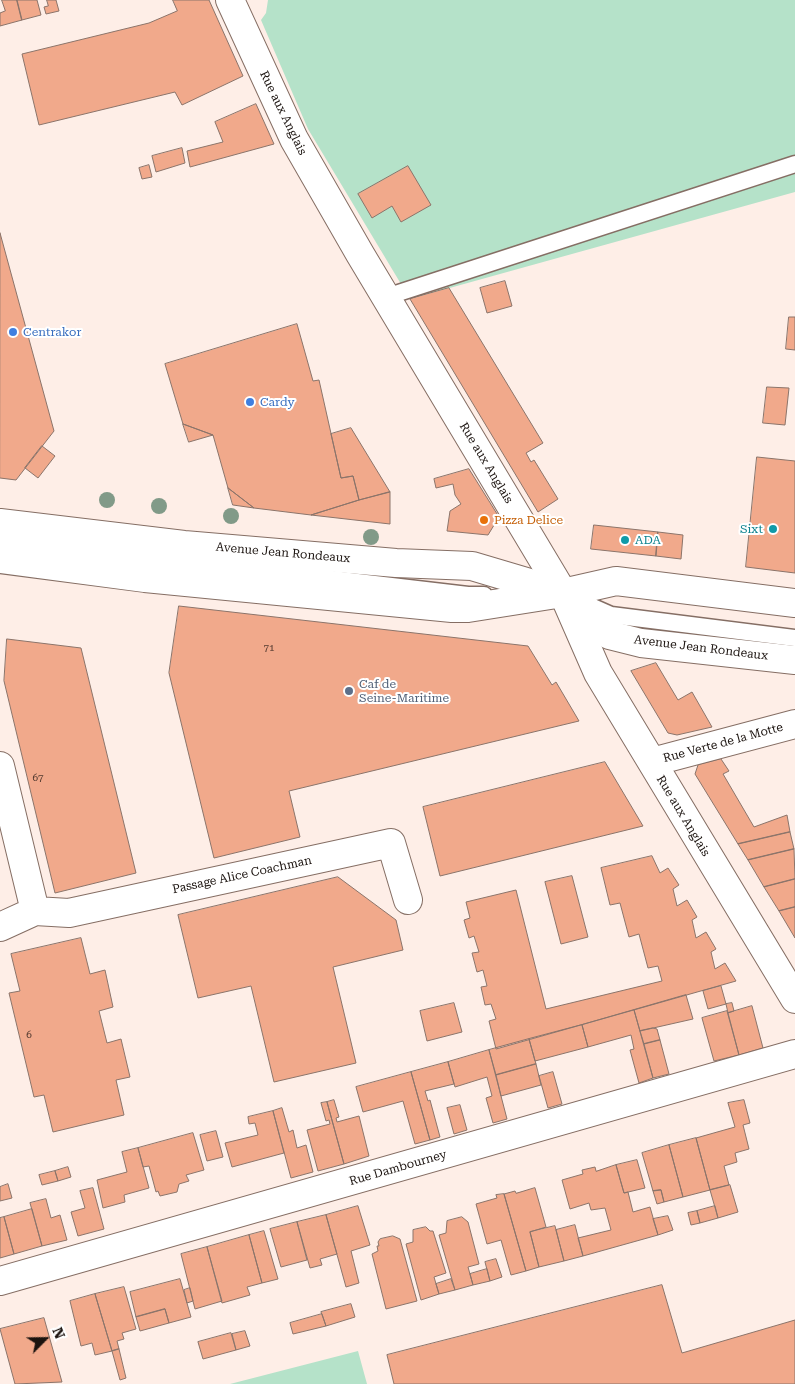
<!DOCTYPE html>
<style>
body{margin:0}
#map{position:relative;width:795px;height:1384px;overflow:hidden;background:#feeee7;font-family:"Roboto Serif",serif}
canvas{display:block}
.north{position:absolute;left:20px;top:1314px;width:50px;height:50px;-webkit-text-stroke:4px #fff;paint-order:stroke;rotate:67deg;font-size:14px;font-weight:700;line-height:20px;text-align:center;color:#1b130f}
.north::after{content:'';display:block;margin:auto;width:18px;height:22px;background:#1b130f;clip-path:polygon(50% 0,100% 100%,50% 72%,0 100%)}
</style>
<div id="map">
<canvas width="795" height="1384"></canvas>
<div class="north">N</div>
</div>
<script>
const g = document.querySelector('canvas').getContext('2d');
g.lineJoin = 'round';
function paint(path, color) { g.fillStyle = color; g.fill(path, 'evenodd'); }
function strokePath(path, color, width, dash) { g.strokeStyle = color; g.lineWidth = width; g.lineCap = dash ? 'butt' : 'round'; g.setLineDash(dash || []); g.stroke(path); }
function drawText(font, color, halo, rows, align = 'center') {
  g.font = font + ' "Roboto Serif",serif'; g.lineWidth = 4; g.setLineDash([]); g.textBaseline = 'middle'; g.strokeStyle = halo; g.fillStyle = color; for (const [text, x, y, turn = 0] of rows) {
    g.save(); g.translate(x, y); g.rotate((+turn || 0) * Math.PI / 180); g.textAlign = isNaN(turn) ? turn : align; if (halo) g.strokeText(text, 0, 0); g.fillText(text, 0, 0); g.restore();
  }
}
paint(new Path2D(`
 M 268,0 L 795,0 L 795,192 L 410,299 L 308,129 L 261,20 L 266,13 Z
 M 358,1351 L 367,1384 L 230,1384 Z`), '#b5e2c9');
const building = new Path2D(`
 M 2,0 L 17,0 L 22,20 L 0,26 L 0,13 L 5,11 Z
 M 17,0 L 37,0 L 41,15 L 22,20 Z
 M 47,0 L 56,0 L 59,11 L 46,14 L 44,7 L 48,6 Z
 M 173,0 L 209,0 L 243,76 L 182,105 L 175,92 L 39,125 L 22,54 L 149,23 L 177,11 Z
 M 256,104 L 274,144 L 190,167 L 187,151 L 223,142 L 215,122 Z
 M 182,148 L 185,163 L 156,172 L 152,156 Z
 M 149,165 L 152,177 L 142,179 L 139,168 Z
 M 408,166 L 431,205 L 401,222 L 392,206 L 372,218 L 358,194 Z
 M 0,233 L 54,431 L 16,480 L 0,478 Z
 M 505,281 L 512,306 L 487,313 L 480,288 Z
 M 449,288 L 543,443 L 526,453 L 531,462 L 534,460 L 558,499 L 538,512 L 410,299 Z
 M 789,317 L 795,317 L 795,350 L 786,349 Z
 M 297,324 L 313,381 L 319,380 L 341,478 L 353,476 L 359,500 L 311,515 L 254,508 L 228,488 L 213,435 L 183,424 L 165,364 Z
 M 767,387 L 789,388 L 785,425 L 763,423 Z
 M 183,424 L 213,435 L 189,442 Z
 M 351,428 L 390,492 L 359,500 L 353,476 L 341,478 L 331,434 Z
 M 42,446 L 55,456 L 38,478 L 25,468 Z
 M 757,457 L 795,461 L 795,573 L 746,567 Z
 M 469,469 L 499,517 L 488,535 L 447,531 L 450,511 L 461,504 L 455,495 L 453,484 L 436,488 L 434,479 Z
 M 228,488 L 254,508 L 233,505 Z
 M 390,492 L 390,524 L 311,515 L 359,500 Z
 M 594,525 L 658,532 L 656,556 L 591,549 Z
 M 658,532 L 683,535 L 681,559 L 656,556 Z
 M 179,606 L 528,646 L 552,685 L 556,682 L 579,721 L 289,791 L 300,837 L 214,858 L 169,673 Z
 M 7,639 L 81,648 L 136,873 L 55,893 L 4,681 Z
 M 656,663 L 678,700 L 692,692 L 712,727 L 677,735 L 668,733 L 631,671 Z
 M 721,759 L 729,771 L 723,774 L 754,827 L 787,815 L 790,832 L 738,844 L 695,774 L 698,765 Z
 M 605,762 L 643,826 L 440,876 L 423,807 Z
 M 790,832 L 794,849 L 748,860 L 738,844 Z
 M 794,849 L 795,879 L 764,887 L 748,860 Z
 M 652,856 L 660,873 L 668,868 L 679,885 L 673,889 L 677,906 L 687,900 L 697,917 L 692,920 L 696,938 L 706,932 L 716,949 L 711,952 L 715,969 L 725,963 L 736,981 L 496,1049 L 489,1021 L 496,1019 L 491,1004 L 485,1005 L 481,987 L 487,986 L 483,970 L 477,972 L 472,953 L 479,952 L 474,936 L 469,938 L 464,920 L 470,918 L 466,902 L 516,890 L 546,1009 L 662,981 L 658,966 L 648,968 L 639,934 L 629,937 L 620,903 L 610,905 L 601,868 Z
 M 572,876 L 588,937 L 561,944 L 545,882 Z
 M 338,877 L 396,920 L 403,950 L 333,967 L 356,1063 L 274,1082 L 251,986 L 198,998 L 178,915 Z
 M 795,879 L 795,907 L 779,911 L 764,887 Z
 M 795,907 L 795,938 L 779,911 Z
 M 81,938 L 90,974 L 105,970 L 113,1007 L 99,1011 L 107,1043 L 121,1039 L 130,1077 L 116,1080 L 124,1115 L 53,1132 L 44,1095 L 34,1097 L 9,993 L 20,991 L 11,954 Z
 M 721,986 L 726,1004 L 708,1009 L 703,991 Z
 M 686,995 L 693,1019 L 640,1031 L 634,1010 Z
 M 454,1003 L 462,1032 L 427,1041 L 420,1011 Z
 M 732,1003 L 734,1011 L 728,1013 L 726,1004 Z
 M 752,1006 L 763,1048 L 739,1055 L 728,1013 Z
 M 634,1010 L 653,1078 L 639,1083 L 630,1050 L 634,1049 L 631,1035 L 588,1047 L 582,1025 Z
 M 727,1011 L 739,1055 L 714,1061 L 702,1018 Z
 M 582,1025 L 588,1047 L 535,1061 L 529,1039 Z
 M 653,1028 L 657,1029 L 660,1040 L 644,1044 L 640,1031 Z
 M 529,1039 L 536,1064 L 496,1075 L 489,1050 Z
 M 660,1040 L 669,1074 L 653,1078 L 644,1044 Z
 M 489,1050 L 507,1119 L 493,1123 L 486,1098 L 492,1096 L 487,1077 L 455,1087 L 448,1062 Z
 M 448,1062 L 454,1084 L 425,1091 L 428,1101 L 430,1100 L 440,1137 L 430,1140 L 411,1072 Z
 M 536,1064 L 541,1085 L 501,1096 L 496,1075 Z
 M 411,1072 L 430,1140 L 415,1144 L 403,1101 L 363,1112 L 356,1087 Z
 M 553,1072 L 562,1104 L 548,1108 L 539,1076 Z
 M 334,1100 L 339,1117 L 336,1118 L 337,1122 L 359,1116 L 369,1156 L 344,1164 L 327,1102 Z
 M 744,1100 L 750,1123 L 743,1125 L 749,1149 L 735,1153 L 737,1162 L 724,1166 L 729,1185 L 710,1190 L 696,1138 L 735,1127 L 728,1103 Z
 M 327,1102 L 344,1164 L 318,1171 L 307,1130 L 330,1124 L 329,1120 L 326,1121 L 321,1103 Z
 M 460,1105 L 467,1130 L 454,1134 L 447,1108 Z
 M 282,1108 L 289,1132 L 293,1130 L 297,1148 L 306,1145 L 313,1172 L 291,1178 L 273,1111 Z
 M 273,1111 L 284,1153 L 232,1167 L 225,1143 L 258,1135 L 255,1123 L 249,1124 L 248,1117 Z
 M 216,1131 L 223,1157 L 207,1161 L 200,1135 Z
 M 193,1133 L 204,1170 L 186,1175 L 189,1181 L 179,1184 L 177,1192 L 160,1196 L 158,1191 L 156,1192 L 149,1166 L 143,1167 L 138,1148 Z
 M 696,1138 L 710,1190 L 683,1197 L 669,1145 Z
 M 669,1145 L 683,1197 L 664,1202 L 661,1190 L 653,1191 L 642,1153 Z
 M 138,1148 L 149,1188 L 124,1195 L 125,1202 L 103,1208 L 97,1180 L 127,1172 L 122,1152 Z
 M 637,1160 L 645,1188 L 624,1193 L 616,1165 Z
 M 616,1165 L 624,1193 L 628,1192 L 633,1212 L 650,1207 L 658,1235 L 583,1256 L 578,1238 L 611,1230 L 605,1208 L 591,1210 L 589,1203 L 570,1209 L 562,1180 L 583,1174 L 582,1170 L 595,1167 L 596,1171 Z
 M 68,1167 L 71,1177 L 58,1181 L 55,1171 Z
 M 55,1171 L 58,1181 L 42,1185 L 39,1175 Z
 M 8,1184 L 12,1198 L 0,1201 L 0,1187 Z
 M 730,1185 L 738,1212 L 718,1218 L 710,1190 Z
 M 93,1188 L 104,1229 L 78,1236 L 71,1212 L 85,1208 L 80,1191 Z
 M 535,1188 L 546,1227 L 530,1232 L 539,1267 L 526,1271 L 504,1194 L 515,1191 L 516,1193 Z
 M 661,1190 L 664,1202 L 657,1204 L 653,1191 Z
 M 504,1194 L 526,1271 L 511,1275 L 501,1240 L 487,1244 L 476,1204 L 497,1198 L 496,1195 Z
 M 46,1199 L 51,1218 L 60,1215 L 67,1240 L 42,1246 L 30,1203 Z
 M 358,1206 L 370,1245 L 351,1251 L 359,1283 L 346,1287 L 326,1215 Z
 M 715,1206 L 718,1218 L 700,1223 L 697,1211 Z
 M 32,1209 L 42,1246 L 14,1254 L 4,1217 Z
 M 697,1211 L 700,1223 L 691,1225 L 688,1213 Z
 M 326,1215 L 337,1254 L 320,1259 L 322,1265 L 310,1268 L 297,1222 Z
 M 668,1216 L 673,1230 L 658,1235 L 653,1219 Z
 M 4,1217 L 14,1254 L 0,1258 L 0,1218 Z
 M 462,1217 L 468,1222 L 479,1264 L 468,1267 L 473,1285 L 455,1290 L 439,1235 L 446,1233 L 447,1221 Z
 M 297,1222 L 307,1260 L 281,1267 L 270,1229 Z
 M 575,1225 L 583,1256 L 564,1261 L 556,1230 Z
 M 555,1226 L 564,1261 L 539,1267 L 530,1232 Z
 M 426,1227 L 430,1231 L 433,1231 L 446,1273 L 434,1277 L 439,1294 L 421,1300 L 406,1244 L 413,1242 L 413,1230 Z
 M 264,1231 L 278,1279 L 262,1283 L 249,1235 Z
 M 249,1235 L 262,1283 L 247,1287 L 250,1295 L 222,1303 L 207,1247 Z
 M 393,1236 L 400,1239 L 417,1301 L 386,1309 L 372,1254 L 378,1251 L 377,1246 L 379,1246 L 378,1242 L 380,1239 Z
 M 207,1247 L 222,1301 L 195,1309 L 181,1254 Z
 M 496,1259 L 502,1277 L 490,1281 L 485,1262 Z
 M 487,1269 L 490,1281 L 473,1285 L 470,1274 Z
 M 180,1279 L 191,1317 L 169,1323 L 165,1309 L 136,1317 L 130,1292 Z
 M 451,1279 L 455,1290 L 439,1294 L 436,1284 Z
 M 662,1285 L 682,1353 L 795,1320 L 795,1384 L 394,1384 L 387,1355 Z
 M 124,1287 L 136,1329 L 122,1333 L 124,1339 L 117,1341 L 119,1349 L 112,1351 L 95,1294 Z
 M 190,1288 L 193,1301 L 187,1303 L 184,1290 Z
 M 95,1294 L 112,1351 L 95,1355 L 92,1343 L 81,1346 L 70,1301 Z
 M 351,1304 L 355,1317 L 326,1326 L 321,1312 Z
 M 165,1309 L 169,1323 L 140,1331 L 136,1317 Z
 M 322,1314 L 326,1326 L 293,1334 L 290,1323 Z
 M 44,1318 L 62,1382 L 15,1384 L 0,1329 Z
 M 245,1331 L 250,1346 L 236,1350 L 232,1334 Z
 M 231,1333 L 236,1350 L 203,1359 L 198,1342 Z
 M 119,1349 L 126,1378 L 120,1380 L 112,1351 Z`);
paint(building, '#f1a98b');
strokePath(building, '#8b746a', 1);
const service = new Path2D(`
 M 386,297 L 795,164
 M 0,540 L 468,595 L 484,595
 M 586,604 L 611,615 L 795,638`);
const minor = new Path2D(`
 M 230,0 L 294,139 L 360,254 L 563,593 L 598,673 L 795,999
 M 652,762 L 795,724
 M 0,766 L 35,911 L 0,927
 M 35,911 L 69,913 L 391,843 L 408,900
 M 0,1281 L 795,1054`);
const secondary = new Path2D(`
 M 0,523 L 184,545 L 396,563 L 472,566 L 563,593 L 609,635 L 641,643 L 795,660
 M 0,559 L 145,578 L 452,608 L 468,608 L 563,593 L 616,581 L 795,603`);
strokePath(service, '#856e64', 19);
strokePath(minor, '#856e64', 30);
strokePath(secondary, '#856e64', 30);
strokePath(service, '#fff', 16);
strokePath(minor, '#fff', 28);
strokePath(secondary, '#fff', 28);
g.fillStyle = '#819a88';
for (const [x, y] of [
 [107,500],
 [159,506],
 [231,516],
 [371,537]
]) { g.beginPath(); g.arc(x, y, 8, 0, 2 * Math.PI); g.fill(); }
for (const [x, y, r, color] of [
 [13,332,5,"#3f7fe0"],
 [250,402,5,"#3f7fe0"],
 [484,520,5,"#e8710a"],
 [773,529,5,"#0f9aa8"],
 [625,540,5,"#0f9aa8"],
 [349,691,5,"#5c6f8a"]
]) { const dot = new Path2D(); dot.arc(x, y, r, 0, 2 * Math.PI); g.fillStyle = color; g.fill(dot); strokePath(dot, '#fff', 2); }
drawText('10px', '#50382e', null, [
 ["71",269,648],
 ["67",38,778],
 ["6",29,1035]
]);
drawText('12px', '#1b130f', '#fff', [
 ["Rue aux Anglais",283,113,64],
 ["Rue aux Anglais",486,463,59],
 ["Avenue Jean Rondeaux",283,553,5],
 ["Avenue Jean Rondeaux",701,648,7],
 ["Rue Verte de la Motte",723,743,-15],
 ["Rue aux Anglais",683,816,59],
 ["Passage Alice Coachman",242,875,-12],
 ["Rue Dambourney",398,1168,-16]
]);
drawText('12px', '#366cbe', '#fff', [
 ["Centrakor",23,332],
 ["Cardy",260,402]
], 'left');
drawText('12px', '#c56008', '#fff', [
 ["Pizza Delice",494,520]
], 'left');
drawText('12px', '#0d838f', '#fff', [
 ["Sixt",763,529],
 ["ADA",635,540,"left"]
], 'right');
drawText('12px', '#4e5e75', '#fff', [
 ["Caf de",359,684],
 ["Seine-Maritime",359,698]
], 'left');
</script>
